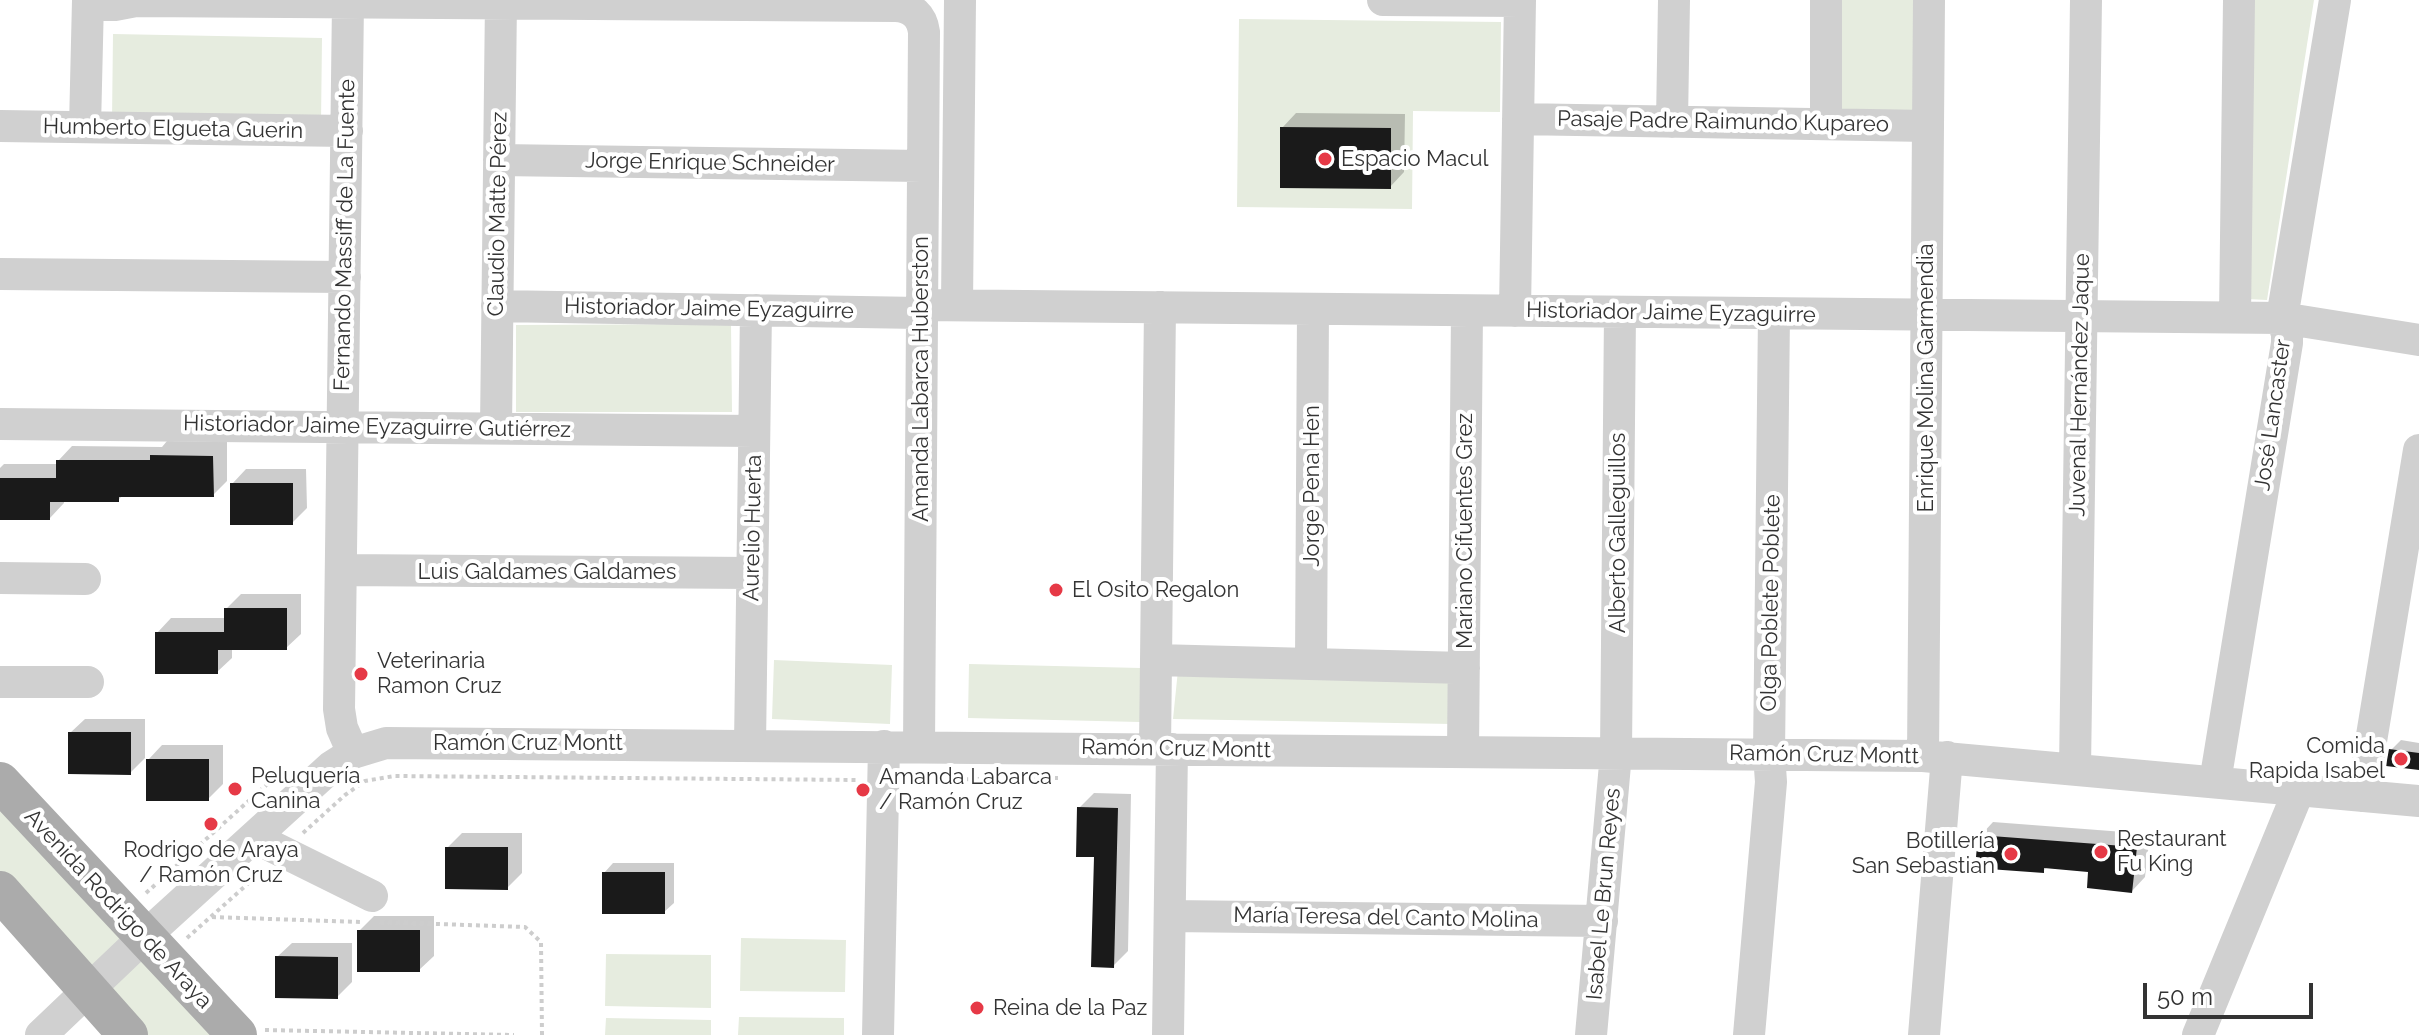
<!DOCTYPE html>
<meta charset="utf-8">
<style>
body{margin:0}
#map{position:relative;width:2419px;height:1035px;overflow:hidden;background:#fff;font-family:Raleway,sans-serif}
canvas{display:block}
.scale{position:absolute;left:2143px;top:983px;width:170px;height:36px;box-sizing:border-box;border:4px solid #333;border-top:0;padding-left:10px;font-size:24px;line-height:28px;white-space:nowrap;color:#333;-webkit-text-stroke:6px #fff;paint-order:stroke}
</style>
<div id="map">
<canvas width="2419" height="1035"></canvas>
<div class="scale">50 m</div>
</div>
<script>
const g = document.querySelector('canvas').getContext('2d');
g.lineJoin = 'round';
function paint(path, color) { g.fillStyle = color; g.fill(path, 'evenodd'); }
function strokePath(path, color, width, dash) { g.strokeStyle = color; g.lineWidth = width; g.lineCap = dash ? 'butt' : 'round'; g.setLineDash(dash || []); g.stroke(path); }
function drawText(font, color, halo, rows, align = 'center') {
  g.font = font + ' Raleway,sans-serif'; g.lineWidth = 8; g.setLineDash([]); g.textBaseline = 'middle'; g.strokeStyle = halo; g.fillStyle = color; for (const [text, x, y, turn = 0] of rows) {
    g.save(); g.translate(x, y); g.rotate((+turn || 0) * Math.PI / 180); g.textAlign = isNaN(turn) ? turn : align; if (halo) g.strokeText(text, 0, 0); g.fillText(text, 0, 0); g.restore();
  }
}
paint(new Path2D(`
 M 1832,0 L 1924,0 L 1924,119 L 1831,116 Z
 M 2251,0 L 2314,0 L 2267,300 L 2247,299 Z
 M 1239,19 L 1501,22 L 1500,112 L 1413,111 L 1412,209 L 1237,207 Z
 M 113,34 L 322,38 L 321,123 L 112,120 Z
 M 731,324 L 732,412 L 516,412 L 516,325 Z
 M 774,660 L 892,665 L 890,724 L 772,719 Z
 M 969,664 L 1141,668 L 1140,722 L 968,718 Z
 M 1178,670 L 1456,673 L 1452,724 L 1173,719 Z
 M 0,797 L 223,1035 L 147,1035 L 0,873 Z
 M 741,938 L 846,940 L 845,992 L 740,991 Z
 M 606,954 L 711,955 L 711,1008 L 605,1006 Z
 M 739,1017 L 844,1018 L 844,1035 L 738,1035 Z
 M 606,1018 L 711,1020 L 711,1035 L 605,1035 Z`), '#e6ecdf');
paint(new Path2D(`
 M 1296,113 L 1405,114 L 1404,172 L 1390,187 L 1282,128 Z
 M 167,441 L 227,442 L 227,481 L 213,495 L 123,495 L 118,500 L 64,500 L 64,503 L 50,518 L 0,518 L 0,468 L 4,464 L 58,464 L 58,461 L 72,446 L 162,447 Z
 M 246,469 L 306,469 L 307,508 L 292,523 L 232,484 Z
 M 241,594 L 301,594 L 301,634 L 286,648 L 232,648 L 232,658 L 217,672 L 157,633 L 171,618 L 226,618 L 226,609 Z
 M 85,719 L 145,719 L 145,758 L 130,773 L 70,733 Z
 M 2401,740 L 2419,743 L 2419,768 L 2391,750 Z
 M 162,745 L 223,745 L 223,784 L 208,799 L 148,760 Z
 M 1094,793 L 1131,794 L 1128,951 L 1113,966 L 1096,855 L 1079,808 Z
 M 1993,822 L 2150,834 L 2145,877 L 2132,891 L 2091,870 L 2047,867 L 2043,871 L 1980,836 Z
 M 462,833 L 522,833 L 522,873 L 507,888 L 447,848 Z
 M 613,863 L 674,863 L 674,903 L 664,912 L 604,873 Z
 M 374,916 L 434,916 L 434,956 L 419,970 L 359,931 Z
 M 292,943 L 352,943 L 352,982 L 337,997 L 277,957 Z`), '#0003');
paint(new Path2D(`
 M 1280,127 L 1391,128 L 1391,189 L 1280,188 Z
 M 150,455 L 213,456 L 214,497 L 119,497 L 119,502 L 50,502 L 50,520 L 0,520 L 0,478 L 56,478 L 56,460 L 150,460 Z
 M 230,483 L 293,483 L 293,525 L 230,525 Z
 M 224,608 L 287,608 L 287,650 L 218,650 L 218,674 L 155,674 L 155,632 L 224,632 Z
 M 68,732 L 131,732 L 131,775 L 68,774 Z
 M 2389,749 L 2419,753 L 2419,770 L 2386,766 Z
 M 146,759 L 209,759 L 209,801 L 146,801 Z
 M 1077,807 L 1118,808 L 1114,968 L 1091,967 L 1094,857 L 1076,857 Z
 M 1978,835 L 2137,847 L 2132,893 L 2087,888 L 2088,872 L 2044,868 L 2044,873 L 1975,868 Z
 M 445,847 L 508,847 L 508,890 L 445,889 Z
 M 602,872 L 665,872 L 665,914 L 602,914 Z
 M 357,930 L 420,930 L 420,972 L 357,972 Z
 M 275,956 L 338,957 L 338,999 L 275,998 Z`), '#1a1a1a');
strokePath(new Path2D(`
 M 911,780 L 1058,778
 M 303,833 L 345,795 L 365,781 L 394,776 L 858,780
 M 146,893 L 282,771
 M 212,917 L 360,922
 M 380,922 L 525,927 L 541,942 L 542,1035
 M 187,938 L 261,872
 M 265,1030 L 514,1035`), '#cdcdcd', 4, [4, 4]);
strokePath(new Path2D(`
 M 1383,0 L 1520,1
 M 348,2 L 339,709 L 342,728 L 353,753
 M 88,5 L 115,5 L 136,1 L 896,6 C 912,7 922,16 924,32 L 919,747
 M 1518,119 L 1928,126
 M 1672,122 L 1674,0
 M 1826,124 L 1826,0
 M 0,126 L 347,131
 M 85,127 L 88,0
 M 499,160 L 922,166
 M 0,274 L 345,277
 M 920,305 L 2282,318 L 2419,340
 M 957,305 L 960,0
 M 497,306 L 920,313
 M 1515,311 L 1520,0
 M 2235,317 L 2239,0
 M 0,424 L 754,431
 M 496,428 L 501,0
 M 342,570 L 752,573
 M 0,578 L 85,579
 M 1156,660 L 1464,668
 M 1311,663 L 1313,309
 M 0,682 L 88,682
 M 750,745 L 756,310
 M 1155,749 L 1160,307
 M 1463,752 L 1467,311
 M 1923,756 L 1929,0
 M 2075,769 L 2086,0
 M 2215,782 L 2287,343 L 2287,334 L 2282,318 L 2335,0
 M 2362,796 L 2419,450
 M 255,838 L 372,896
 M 1170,916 L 1602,921
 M 41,1035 L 144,937 L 331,767 L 353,753 L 386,743 L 1923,756 L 2419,801
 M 878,1035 L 884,746
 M 1168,1035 L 1172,749
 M 1591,1035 L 1616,753 L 1620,312
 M 1749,1035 L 1771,782 L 1769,754 L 1774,314
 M 1924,1035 L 1947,757
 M 2198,1035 L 2299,790`), '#d0d0d0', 32);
strokePath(new Path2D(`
 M 0,782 L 237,1035
 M 0,891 L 128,1035`), '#ababab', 40);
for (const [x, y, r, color] of [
 [1325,159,8,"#e63946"],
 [1056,590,8,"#e63946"],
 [361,674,8,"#e63946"],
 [2401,759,8,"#e63946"],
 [235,789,8,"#e63946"],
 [863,790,8,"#e63946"],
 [211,824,8,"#e63946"],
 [2101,852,8,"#e63946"],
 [2011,854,8,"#e63946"],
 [977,1008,8,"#e63946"]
]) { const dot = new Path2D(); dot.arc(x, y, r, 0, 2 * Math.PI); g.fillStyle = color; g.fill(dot); strokePath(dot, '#fff', 3); }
drawText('22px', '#333', '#fff', [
 ["Pasaje Padre Raimundo Kupareo",1723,122,1],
 ["Humberto Elgueta Guerin",173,129,1],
 ["Jorge Enrique Schneider",710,163,1],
 ["Claudio Matte Pérez",498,214,-89],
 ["Fernando Massiff de La Fuente",345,235,-89],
 ["Historiador Jaime Eyzaguirre",709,309,1],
 ["Historiador Jaime Eyzaguirre",1671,313,1],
 ["Enrique Molina Garmendia",1926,378,-90],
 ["Amanda Labarca Huberston",921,379,-90],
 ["Juvenal Hernández Jaque",2080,385,-89],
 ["José Lancaster",2273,415,-82],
 ["Historiador Jaime Eyzaguirre Gutiérrez",377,427,1],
 ["Jorge Pena Hen",1312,486,-90],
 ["Aurelio Huerta",753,528,-89],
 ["Mariano Cifuentes Grez",1465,531,-90],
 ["Alberto Galleguillos",1618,533,-90],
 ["Luis Galdames Galdames",547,572],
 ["Olga Poblete Poblete",1771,603,-89],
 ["Ramón Cruz Montt",528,743],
 ["Ramón Cruz Montt",1176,749,1],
 ["Ramón Cruz Montt",1824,755,1],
 ["Isabel Le Brun Reyes",1604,894,-85],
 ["Avenida Rodrigo de Araya",118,909,47],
 ["María Teresa del Canto Molina",1386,918,1]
]);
drawText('22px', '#333', '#fff', [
 ["Espacio Macul",1341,159],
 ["El Osito Regalon",1072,590],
 ["Veterinaria",377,661],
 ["Ramon Cruz",377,686],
 ["Comida",2385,746,"right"],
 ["Rapida Isabel",2385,771,"right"],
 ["Peluquería",251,776],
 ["Canina",251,801],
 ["Amanda Labarca",879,777],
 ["/ Ramón Cruz",879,802],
 ["Restaurant",2117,839],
 ["Fu King",2117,864],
 ["Botillería",1995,841,"right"],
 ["San Sebastian",1995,866,"right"],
 ["Rodrigo de Araya",211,850,"center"],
 ["/ Ramón Cruz",211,875,"center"],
 ["Reina de la Paz",993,1008]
], 'left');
</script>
